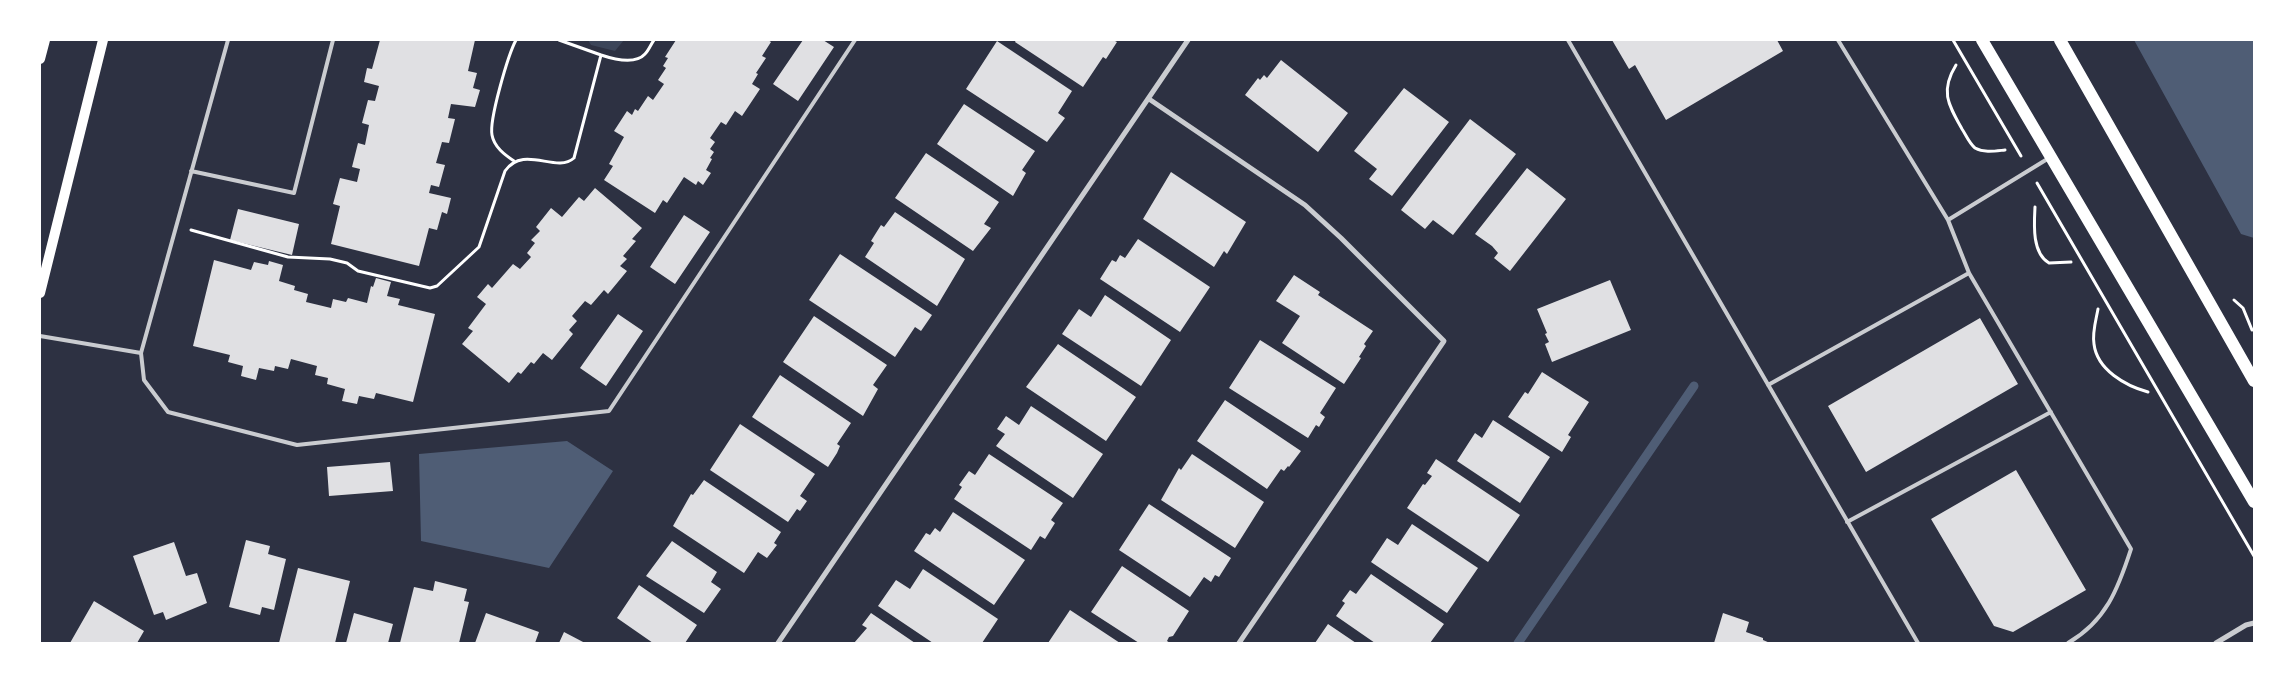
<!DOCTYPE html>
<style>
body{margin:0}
#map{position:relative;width:2294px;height:683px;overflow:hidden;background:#2d3142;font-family:Raleway,sans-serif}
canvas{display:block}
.frame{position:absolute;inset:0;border:41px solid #fff;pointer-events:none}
</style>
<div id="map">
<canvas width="2294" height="683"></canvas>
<div class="frame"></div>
</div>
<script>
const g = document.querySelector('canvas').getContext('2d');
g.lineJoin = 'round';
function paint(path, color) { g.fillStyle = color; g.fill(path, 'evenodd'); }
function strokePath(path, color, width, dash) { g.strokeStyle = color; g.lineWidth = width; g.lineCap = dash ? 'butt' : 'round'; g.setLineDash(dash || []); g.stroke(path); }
paint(new Path2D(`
 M 588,40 L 624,40 L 615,51 L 591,45 Z`), '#3c4559');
paint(new Path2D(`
 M 2134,40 L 2254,40 L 2254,238 L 2241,234 Z
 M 567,441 L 613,471 L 549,568 L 421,541 L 419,454 Z`), '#4f5d75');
strokePath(new Path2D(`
 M 1518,643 L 1694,386`), '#4f5d75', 9);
paint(new Path2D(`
 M 380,40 L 475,40 L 468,71 L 477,73 L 473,88 L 480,90 L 475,107 L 451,104 L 448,118 L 455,119 L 449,143 L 442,142 L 436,163 L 445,165 L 439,187 L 431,185 L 429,193 L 451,198 L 447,214 L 442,212 L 437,230 L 429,228 L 419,266 L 331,244 L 340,206 L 333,204 L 340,178 L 357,182 L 360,169 L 352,167 L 358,143 L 365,145 L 369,125 L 362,123 L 368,100 L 375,101 L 379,86 L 364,82 L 367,68 L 372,69 Z
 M 676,40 L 768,40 L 771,42 L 762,56 L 766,58 L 756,73 L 758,74 L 752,84 L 760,89 L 742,116 L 735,111 L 726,125 L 721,122 L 710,138 L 715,142 L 710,149 L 714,152 L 710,158 L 712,159 L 706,170 L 711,173 L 703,185 L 698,181 L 696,185 L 684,177 L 667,203 L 663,200 L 655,213 L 604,180 L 613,166 L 609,164 L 624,137 L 614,131 L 627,111 L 632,115 L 635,109 L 638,111 L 648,96 L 653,100 L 664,84 L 658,80 L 666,68 L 663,66 L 668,58 L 665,57 Z
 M 803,40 L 823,40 L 834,47 L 798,101 L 773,84 Z
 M 1016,40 L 1113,40 L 1117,42 L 1106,59 L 1103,57 L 1083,87 L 1015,42 Z
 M 1612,40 L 1777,40 L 1783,51 L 1666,120 L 1635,65 L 1629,69 Z
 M 997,41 L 1072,91 L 1058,113 L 1065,118 L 1047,142 L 966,89 Z
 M 1281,60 L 1348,113 L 1318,152 L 1245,95 L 1258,78 L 1260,80 L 1264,75 L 1267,78 Z
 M 1404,88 L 1449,122 L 1392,196 L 1369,179 L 1377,169 L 1354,151 Z
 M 964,104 L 1035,151 L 1022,170 L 1026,173 L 1013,196 L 937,144 Z
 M 1470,119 L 1516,154 L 1453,235 L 1433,220 L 1425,229 L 1401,210 Z
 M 926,153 L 999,202 L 984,224 L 991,228 L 973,251 L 895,198 Z
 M 1527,168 L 1566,199 L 1510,271 L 1494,258 L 1498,253 L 1492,246 L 1475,234 Z
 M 1171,172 L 1246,222 L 1227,254 L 1224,251 L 1214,267 L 1143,219 Z
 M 595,188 L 642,228 L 632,239 L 636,241 L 623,256 L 627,259 L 620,266 L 627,271 L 608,294 L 604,290 L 591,305 L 585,301 L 572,316 L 577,321 L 569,330 L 573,334 L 552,360 L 543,353 L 534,364 L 531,362 L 521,374 L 518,372 L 509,383 L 462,344 L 473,331 L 468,328 L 486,304 L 477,297 L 488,284 L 492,288 L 513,264 L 520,269 L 531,257 L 527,253 L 535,243 L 531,240 L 540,231 L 536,227 L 551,208 L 562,217 L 579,197 L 584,201 Z
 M 238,209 L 299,224 L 292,255 L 230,240 Z
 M 895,212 L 965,259 L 937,306 L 865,257 L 874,243 L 871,241 L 881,225 L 884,227 Z
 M 684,215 L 710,232 L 675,284 L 650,267 Z
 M 1138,239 L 1210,287 L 1180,332 L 1100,279 L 1112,260 L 1116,262 L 1120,255 L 1125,258 Z
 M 840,254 L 932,315 L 921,331 L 915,327 L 895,357 L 809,300 Z
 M 214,260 L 251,270 L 254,262 L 268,265 L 269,261 L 283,265 L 279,281 L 295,286 L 294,290 L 308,294 L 306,302 L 331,308 L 333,299 L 346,302 L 348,298 L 367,303 L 371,286 L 373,287 L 376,278 L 391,282 L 387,296 L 400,299 L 398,305 L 435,314 L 413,402 L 376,393 L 374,399 L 359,396 L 357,404 L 342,401 L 345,389 L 327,384 L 328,378 L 315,375 L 317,366 L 291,359 L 288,369 L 275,366 L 274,371 L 259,368 L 256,380 L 241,376 L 243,366 L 228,362 L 230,355 L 193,346 Z
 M 1294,275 L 1320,292 L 1318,295 L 1373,331 L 1364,344 L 1366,346 L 1359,357 L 1361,358 L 1344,384 L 1282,343 L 1300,316 L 1276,301 Z
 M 1610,280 L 1631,330 L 1552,362 L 1545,344 L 1549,342 L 1545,334 L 1547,333 L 1537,309 Z
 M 1105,295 L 1171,340 L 1141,386 L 1062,334 L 1079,309 L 1091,317 Z
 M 618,314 L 643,331 L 606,386 L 580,368 Z
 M 814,316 L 887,365 L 873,385 L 878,389 L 863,416 L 783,362 Z
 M 1980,318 L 2018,384 L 1866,472 L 1828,406 Z
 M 1260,340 L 1336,388 L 1320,413 L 1325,417 L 1319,427 L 1316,425 L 1308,438 L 1229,388 Z
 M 1058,344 L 1136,397 L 1106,441 L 1026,387 Z
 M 1542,372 L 1589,402 L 1568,435 L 1571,437 L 1562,452 L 1508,417 L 1525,392 L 1528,394 Z
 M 780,375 L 851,423 L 837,444 L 840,446 L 837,453 L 828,467 L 752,417 Z
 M 1225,400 L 1301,451 L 1289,467 L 1288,466 L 1284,471 L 1281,469 L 1267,489 L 1197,441 Z
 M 1031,406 L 1103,454 L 1073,498 L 996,446 L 1005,434 L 997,429 L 1006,416 L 1019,425 Z
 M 1493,420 L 1550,457 L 1520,503 L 1457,461 L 1475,433 L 1482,438 Z
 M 740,424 L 815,474 L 800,496 L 807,501 L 800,511 L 797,509 L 788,522 L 710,470 Z
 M 989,454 L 1063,503 L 1051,520 L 1055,523 L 1045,539 L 1040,536 L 1031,550 L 954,499 L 962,487 L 959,485 L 969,471 L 975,475 Z
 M 1192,454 L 1264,502 L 1235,548 L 1161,500 L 1179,468 L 1181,470 Z
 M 1436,459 L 1520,515 L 1488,562 L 1407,508 L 1423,484 L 1425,485 L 1432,476 L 1427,473 Z
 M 390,462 L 393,491 L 329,496 L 327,467 Z
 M 2016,470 L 2086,590 L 2013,632 L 1994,626 L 1931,519 Z
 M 704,480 L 781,532 L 774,543 L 777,545 L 767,558 L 758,552 L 744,573 L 673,526 L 691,494 L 693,495 Z
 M 1149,504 L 1231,558 L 1219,577 L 1215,575 L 1211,582 L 1204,577 L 1190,597 L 1119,550 Z
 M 953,512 L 1025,560 L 994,605 L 914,551 L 926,533 L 930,535 L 935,528 L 940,532 Z
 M 1412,524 L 1478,568 L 1447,613 L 1371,562 L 1387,538 L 1398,545 Z
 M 246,540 L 270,546 L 268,554 L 286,559 L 274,610 L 262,607 L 260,615 L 229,607 Z
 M 672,541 L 717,572 L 711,582 L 721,589 L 704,613 L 646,576 Z
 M 174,542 L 186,576 L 197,573 L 207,603 L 166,620 L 163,612 L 154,615 L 133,556 Z
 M 1122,566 L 1189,611 L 1173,636 L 1169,637 L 1167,641 L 1170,643 L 1139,643 L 1091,612 Z
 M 298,568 L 350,581 L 335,643 L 279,643 Z
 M 923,569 L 998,619 L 982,643 L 933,643 L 878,606 L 896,580 L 910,589 Z
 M 1371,574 L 1444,624 L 1430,643 L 1375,643 L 1336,616 L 1345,603 L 1342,601 L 1350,590 L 1356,594 Z
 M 435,581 L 467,589 L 464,601 L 469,602 L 459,643 L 400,643 L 414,587 L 433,591 Z
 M 639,585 L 697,625 L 685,643 L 653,643 L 617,618 Z
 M 94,601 L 144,631 L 137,643 L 70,643 Z
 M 1070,610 L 1120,643 L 1048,643 Z
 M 354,613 L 393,624 L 388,643 L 346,643 Z
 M 486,613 L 539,632 L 535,643 L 475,643 Z
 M 871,613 L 915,643 L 854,643 L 867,628 L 862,625 Z
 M 1723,613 L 1749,622 L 1746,632 L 1763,638 L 1763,640 L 1770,643 L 1714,643 Z
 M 1328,624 L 1356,643 L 1315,643 Z
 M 564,632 L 585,643 L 559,643 Z`), '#e0e0e3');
strokePath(new Path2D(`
 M 559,40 L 601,55
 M 1953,40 L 2021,156
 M 1956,65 C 1940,91 1948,104 1962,129 C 1966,135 1969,143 1975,148 C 1984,153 1995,151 2005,150
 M 514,161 C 505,155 494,147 492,135 C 489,120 508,55 516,40
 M 2037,183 L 2254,556
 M 2035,207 C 2034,225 2032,253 2049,263 L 2071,262
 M 191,230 L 288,257 L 330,259 L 347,263 L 358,271 L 430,288 L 437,286 L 479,247 L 505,171 C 524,144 556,174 574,158 L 601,55 C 613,59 635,65 645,54 C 649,50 651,44 654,40
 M 2234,300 L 2243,308 L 2252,330
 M 2098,309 C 2096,320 2092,333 2094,344 C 2097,370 2126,386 2148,392`), '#fff', 3);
strokePath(new Path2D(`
 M 228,40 L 141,353 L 144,380 L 168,412 L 297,445 L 609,411 L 855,40
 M 1568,40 L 1918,643
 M 1838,40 L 1948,220
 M 191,171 L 294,193 L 333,40
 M 1969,273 L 1948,220 L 2049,158
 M 40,336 L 141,353
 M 1768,385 L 1969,273 L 2131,549 C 2118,589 2106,621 2068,643
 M 1847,522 L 2051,412`), '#caccd0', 4);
strokePath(new Path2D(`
 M 1149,99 L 1305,205 L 1341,238 L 1444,341 L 1239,643
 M 778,643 L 1188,40
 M 2216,643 L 2246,625 L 2254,623`), '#caccd0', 5);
strokePath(new Path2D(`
 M 40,59 L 45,40
 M 40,293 L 103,40`), '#fff', 10);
strokePath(new Path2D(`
 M 1982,40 L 2254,502
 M 2060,40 L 2254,381`), '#fff', 12);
</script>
